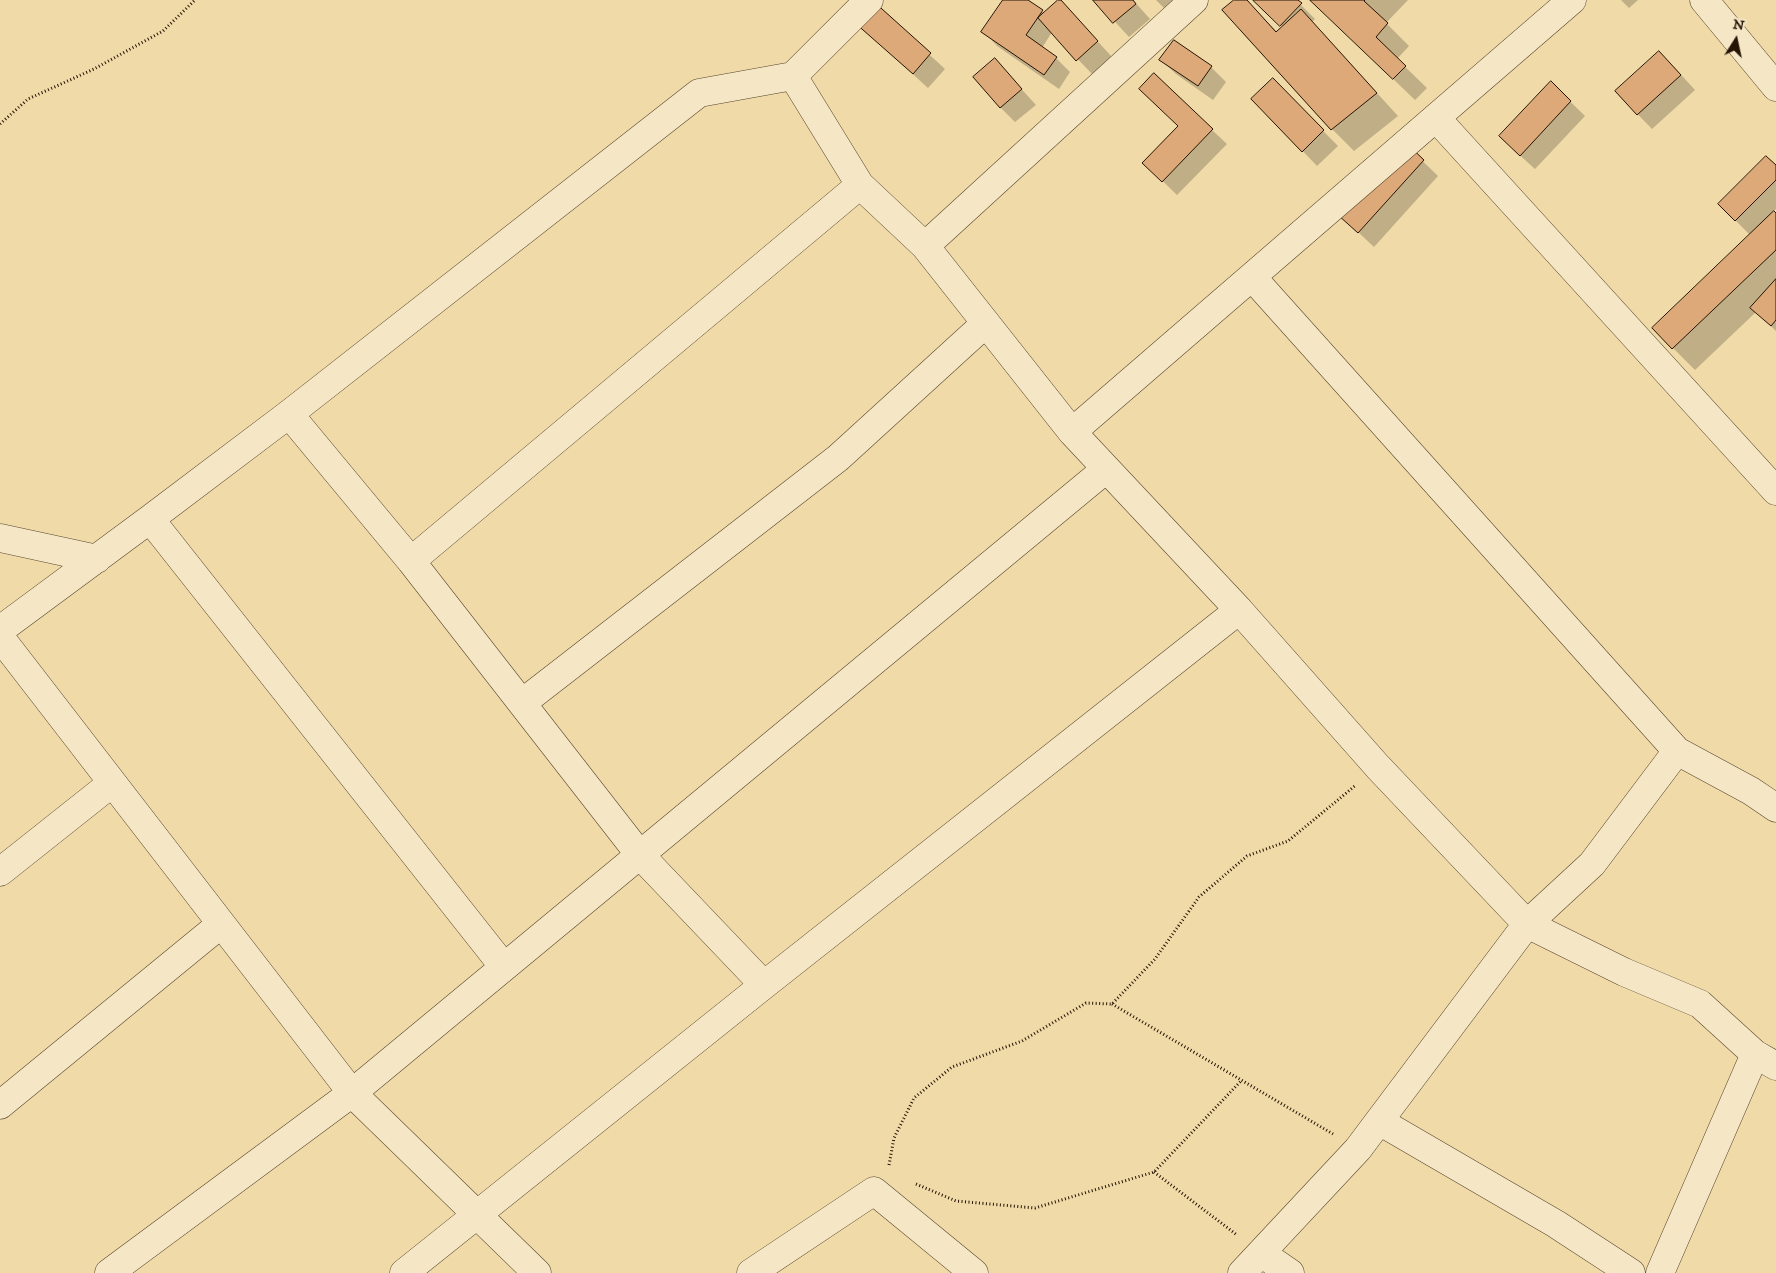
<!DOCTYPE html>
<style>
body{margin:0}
#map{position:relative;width:1776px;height:1273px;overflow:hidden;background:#efdaa8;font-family:"IM FELL DW Pica",serif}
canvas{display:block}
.north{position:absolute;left:1711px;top:15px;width:50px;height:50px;-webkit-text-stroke:4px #f5e7c6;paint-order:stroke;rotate:10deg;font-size:14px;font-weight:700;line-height:20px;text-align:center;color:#251304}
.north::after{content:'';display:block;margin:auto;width:18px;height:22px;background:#251304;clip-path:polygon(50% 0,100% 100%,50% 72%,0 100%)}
</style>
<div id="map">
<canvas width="1776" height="1273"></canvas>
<div class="north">N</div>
</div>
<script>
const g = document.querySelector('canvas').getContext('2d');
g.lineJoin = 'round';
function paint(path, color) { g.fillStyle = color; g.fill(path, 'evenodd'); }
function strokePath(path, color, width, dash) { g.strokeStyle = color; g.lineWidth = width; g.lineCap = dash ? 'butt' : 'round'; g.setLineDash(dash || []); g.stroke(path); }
paint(new Path2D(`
 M 870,0 L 945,69 L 928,88 L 848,15 Z
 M 1005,0 L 1025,0 L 1045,14 L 1060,0 L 1112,57 L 1092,74 L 1052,32 L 1042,48 L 1056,58 L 1070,72 L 1059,89 L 997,46 L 983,31 Z
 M 1095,0 L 1133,0 L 1150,19 L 1129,37 Z
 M 1156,0 L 1173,0 L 1164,8 Z
 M 1236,0 L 1246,0 L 1277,32 L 1283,27 L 1254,0 L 1296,0 L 1315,19 L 1312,22 L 1398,116 L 1354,151 L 1332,129 Z
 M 1311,0 L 1408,0 L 1386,23 L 1409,46 L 1397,59 L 1427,88 L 1415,100 Z
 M 1621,0 L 1638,0 L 1629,8 Z
 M 995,60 L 1036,105 L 1015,122 L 1000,107 Z
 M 1161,60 L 1211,67 L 1226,82 L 1213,100 L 1176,74 Z
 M 1674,67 L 1695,90 L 1652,129 L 1616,92 Z
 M 1273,80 L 1338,146 L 1317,166 L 1253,99 Z
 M 1551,83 L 1585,116 L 1535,169 L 1515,151 Z
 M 1212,130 L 1227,144 L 1177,195 L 1144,163 Z
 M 1405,144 L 1438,176 L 1374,247 L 1340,215 Z
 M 1776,167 L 1776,209 L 1773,212 L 1776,215 L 1776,331 L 1756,312 L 1695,370 L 1653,328 L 1750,235 L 1719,204 Z`), '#0003');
const building = new Path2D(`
 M 872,0 L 931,53 L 913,74 L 846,15 Z
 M 1003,0 L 1028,0 L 1043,10 L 1026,35 L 1057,57 L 1044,75 L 981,32 Z
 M 1058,0 L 1061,0 L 1098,41 L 1076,61 L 1038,18 Z
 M 1093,0 L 1133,0 L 1136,4 L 1113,23 Z
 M 1234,0 L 1247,0 L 1276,32 L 1301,9 L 1377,93 L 1331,130 L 1222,10 Z
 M 1253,0 L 1298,0 L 1302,3 L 1280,26 Z
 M 1310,0 L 1365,0 L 1364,1 L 1388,23 L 1376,37 L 1406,66 L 1393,79 Z
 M 1174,40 L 1212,66 L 1198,86 L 1159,60 Z
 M 1659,51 L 1681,75 L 1637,115 L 1615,91 Z
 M 995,58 L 1022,89 L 1000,108 L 973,77 Z
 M 1154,73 L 1213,129 L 1162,182 L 1142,163 L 1178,126 L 1139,89 Z
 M 1273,78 L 1324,130 L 1302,152 L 1251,99 Z
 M 1551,81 L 1571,101 L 1520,156 L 1499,136 Z
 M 1405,142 L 1424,160 L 1358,233 L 1338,215 Z
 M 1766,156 L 1776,165 L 1776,180 L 1735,221 L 1718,204 Z
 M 1774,211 L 1776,213 L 1776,250 L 1672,349 L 1652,328 Z
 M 1776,279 L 1776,320 L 1771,326 L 1750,308 Z`);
paint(building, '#dda978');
strokePath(building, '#251304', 1);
const minor = new Path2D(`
 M 1704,0 L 1776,87
 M 793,76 L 860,185 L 925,246 L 1072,432 L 1239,610 L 1378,767 L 1527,924 L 1624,972 L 1700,1004 L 1755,1054 L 1776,1066
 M 1436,118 L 1776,491
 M 925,246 L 1194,0
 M 1252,277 L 1677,751 L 1751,791 L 1776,808
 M 289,414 L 411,561 L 640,855 L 764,985
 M 1072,432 L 1572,0
 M 150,519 L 504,967
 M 0,538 L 97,559
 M 411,561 L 860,185
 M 0,630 L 150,519 L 289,414 L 699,93 L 793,76 L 869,0
 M 0,637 L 352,1093 L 537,1273
 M 522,703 L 838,458 L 986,323
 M 0,872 L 112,783
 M 0,1105 L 221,924
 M 1379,1121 L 1556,1224 L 1631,1273
 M 1261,1253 L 1290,1273
 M 109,1273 L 352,1093 L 1106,469
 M 404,1273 L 764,985 L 1239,610
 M 751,1273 L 874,1191 L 974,1273
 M 1242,1273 L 1358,1149 L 1527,924 L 1592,864 L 1677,751
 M 1660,1273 L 1755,1054`);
strokePath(minor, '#58452d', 29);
strokePath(new Path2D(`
 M 0,124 L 28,99 L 94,69 L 163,31 L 195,0
 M 1112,1004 L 1333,1134
 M 889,1165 L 894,1138 L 914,1098 L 952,1067 L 1022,1041 L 1086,1003 L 1112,1004 L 1155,959 L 1199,897 L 1247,856 L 1288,841 L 1356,785
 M 1154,1172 L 1237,1235
 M 916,1184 L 956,1201 L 1035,1208 L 1154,1172 L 1242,1080`), '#251304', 3, [1, 2.5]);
strokePath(minor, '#f5e7c6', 28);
</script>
